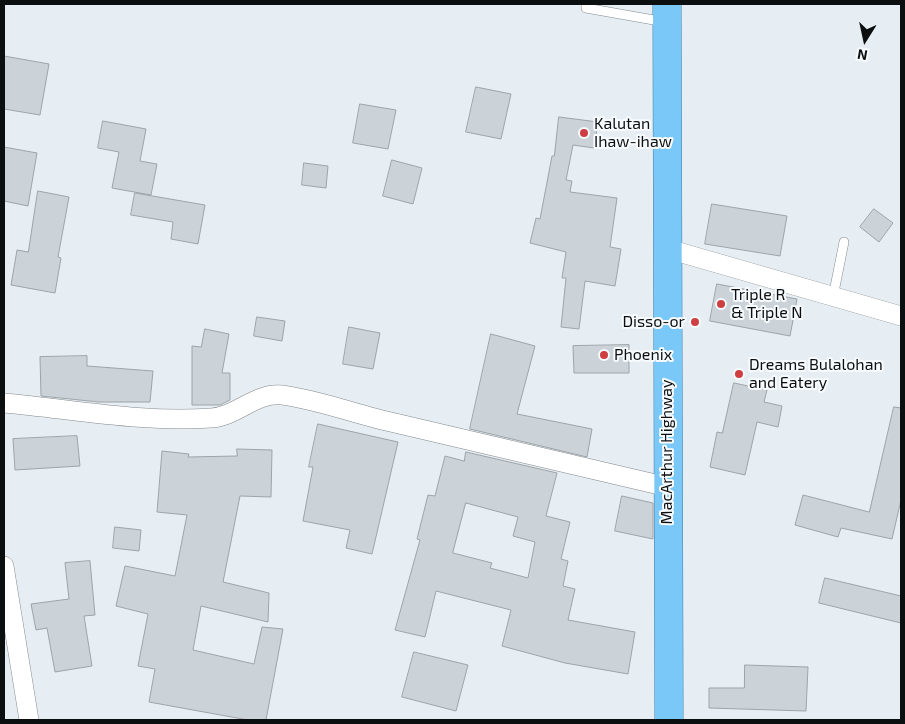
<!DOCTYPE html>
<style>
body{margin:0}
#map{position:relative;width:905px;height:724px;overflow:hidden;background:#e7eef3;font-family:"Exo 2",sans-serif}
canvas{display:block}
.frame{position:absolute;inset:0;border:5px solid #0c0f10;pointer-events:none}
.north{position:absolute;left:840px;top:15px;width:50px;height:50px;-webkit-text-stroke:4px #f7fbfe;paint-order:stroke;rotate:190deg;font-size:14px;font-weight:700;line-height:20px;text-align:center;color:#0c0f10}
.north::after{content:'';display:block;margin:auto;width:18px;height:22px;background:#0c0f10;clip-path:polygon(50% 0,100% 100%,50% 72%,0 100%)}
</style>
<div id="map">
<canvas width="905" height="724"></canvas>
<div class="frame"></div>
<div class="north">N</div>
</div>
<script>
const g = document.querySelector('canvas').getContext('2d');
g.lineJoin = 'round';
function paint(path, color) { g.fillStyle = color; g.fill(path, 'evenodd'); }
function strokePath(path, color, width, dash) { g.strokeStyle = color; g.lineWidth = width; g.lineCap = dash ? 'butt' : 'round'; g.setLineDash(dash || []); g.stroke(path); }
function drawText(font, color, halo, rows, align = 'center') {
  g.font = font + ' "Exo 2",sans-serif'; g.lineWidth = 4; g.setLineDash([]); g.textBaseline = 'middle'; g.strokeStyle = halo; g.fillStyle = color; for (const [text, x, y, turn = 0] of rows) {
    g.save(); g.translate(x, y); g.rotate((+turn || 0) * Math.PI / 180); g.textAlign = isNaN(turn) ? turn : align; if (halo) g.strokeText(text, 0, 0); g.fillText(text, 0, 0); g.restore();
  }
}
const building = new Path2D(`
 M 4,56 L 49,64 L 40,115 L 4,109 Z
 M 476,87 L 511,94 L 501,139 L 466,132 Z
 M 360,104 L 396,110 L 388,149 L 353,143 Z
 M 559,117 L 598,122 L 594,148 L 573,145 L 566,180 L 572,181 L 570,192 L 617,198 L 610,247 L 621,249 L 615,286 L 585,281 L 579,329 L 561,327 L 566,278 L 562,278 L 566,252 L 530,243 L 536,218 L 540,219 L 552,156 L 554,156 Z
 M 103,121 L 146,129 L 140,161 L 157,164 L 151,195 L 112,188 L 119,152 L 98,148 Z
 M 4,147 L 37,153 L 28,206 L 4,201 Z
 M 392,160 L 422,168 L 413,204 L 383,196 Z
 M 304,163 L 328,166 L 326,188 L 302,185 Z
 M 38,191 L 69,197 L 58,257 L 61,258 L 55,293 L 11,285 L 17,250 L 28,252 Z
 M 135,193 L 205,205 L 198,244 L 171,239 L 173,222 L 131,215 Z
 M 712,204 L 787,216 L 780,256 L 705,244 Z
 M 874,209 L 893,223 L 879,242 L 860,227 Z
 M 717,284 L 797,299 L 790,336 L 710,321 Z
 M 257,317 L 285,321 L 282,341 L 254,336 Z
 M 349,327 L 380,333 L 373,369 L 343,364 Z
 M 205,329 L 229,334 L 222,373 L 230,373 L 230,400 L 220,405 L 192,405 L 192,346 L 201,347 Z
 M 491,334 L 535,346 L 517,414 L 592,429 L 587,457 L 470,429 Z
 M 629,345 L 629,373 L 574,373 L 573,346 Z
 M 87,356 L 87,366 L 153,371 L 150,402 L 99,402 L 41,396 L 40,357 Z
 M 734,383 L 767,390 L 764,402 L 782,406 L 778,427 L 757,422 L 745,475 L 710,467 L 717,432 L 722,433 Z
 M 894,407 L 901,408 L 901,500 L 892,539 L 841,528 L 838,537 L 795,525 L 803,495 L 869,512 Z
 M 318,424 L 398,442 L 372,554 L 346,548 L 350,530 L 303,521 L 313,467 L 309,467 Z
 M 77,436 L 80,466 L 15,470 L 13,439 Z
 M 237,449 L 272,450 L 271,497 L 240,496 L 223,582 L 269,593 L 268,622 L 201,606 L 193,650 L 254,664 L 262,627 L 283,629 L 266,720 L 248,720 L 149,702 L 155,669 L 138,666 L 148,614 L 116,606 L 125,566 L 175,576 L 187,515 L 157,512 L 162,451 L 189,454 L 188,457 L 237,456 Z
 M 466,452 L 557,473 L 546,516 L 570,522 L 561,559 L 568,561 L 563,586 L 575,589 L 568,620 L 635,632 L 628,674 L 565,663 L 502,646 L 511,610 L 436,591 L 425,637 L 395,630 L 420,540 L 417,539 L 428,495 L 435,496 L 445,456 L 464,461 ZM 466,503 L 518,517 L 513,536 L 535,542 L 528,578 L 490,568 L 492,563 L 453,553 Z
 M 622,496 L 653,503 L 653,539 L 615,531 Z
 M 115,527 L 141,530 L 139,551 L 113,548 Z
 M 90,561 L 95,615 L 84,616 L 92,666 L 55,672 L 47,628 L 36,630 L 31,604 L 69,599 L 65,563 Z
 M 825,578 L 901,596 L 901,623 L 819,603 Z
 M 414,652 L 468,665 L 456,711 L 402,697 Z
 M 745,665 L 808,667 L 806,711 L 709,708 L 709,688 L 744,688 Z`);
paint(building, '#ccd3d8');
strokePath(building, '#9da4a8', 1);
const service = new Path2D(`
 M 586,4 L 586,8 L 665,22
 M 833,297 L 844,242`);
const minor = new Path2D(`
 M 668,249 L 901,316
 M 4,403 C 72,409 142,423 211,418 C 236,417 256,392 282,395 C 320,400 357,415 395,423 C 486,445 577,466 668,487
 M 4,566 L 29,720`);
const trunk = new Path2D(`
 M 667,4 L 669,720`);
strokePath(service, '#82898d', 10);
strokePath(minor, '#82898d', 20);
strokePath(trunk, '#3d7ea6', 29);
strokePath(service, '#fff', 9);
strokePath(minor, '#fff', 19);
strokePath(trunk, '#7ac8f8', 28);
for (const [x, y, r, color] of [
 [584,133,5,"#ce3f42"],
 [721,304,5,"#ce3f42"],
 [695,322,5,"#ce3f42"],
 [604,355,5,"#ce3f42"],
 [739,374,5,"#ce3f42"]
]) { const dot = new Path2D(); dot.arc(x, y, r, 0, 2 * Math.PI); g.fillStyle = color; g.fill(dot); strokePath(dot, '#f7fbfe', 2); }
drawText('16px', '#0c0f10', '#f7fbfe', [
 ["Kalutan",594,124],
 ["Ihaw-ihaw",594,142],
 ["Triple R",731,295],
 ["& Triple N",731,313],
 ["Disso-or",685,322,"right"],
 ["Phoenix",614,355],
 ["Dreams Bulalohan",749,365],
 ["and Eatery",749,383]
], 'left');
drawText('16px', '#0c0f10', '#f7fbfe', [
 ["MacArthur Highway",667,452,-90]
]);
</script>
